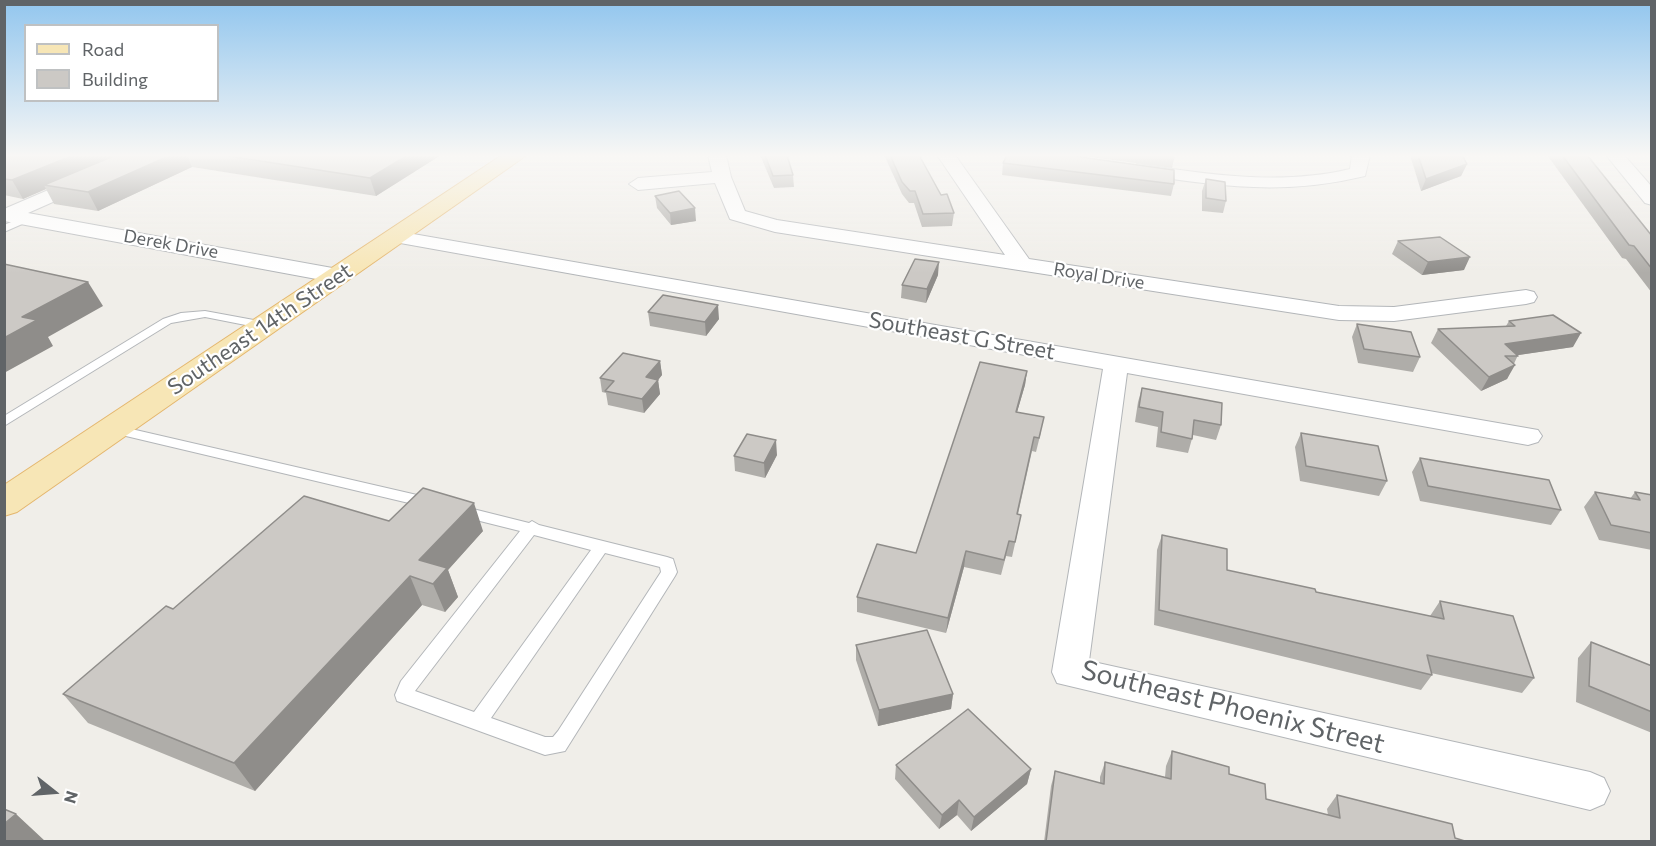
<!DOCTYPE html>
<style>
body{margin:0}
#map{position:relative;width:1656px;height:846px;overflow:hidden;background:#f0eee9;font-family:Commissioner,sans-serif}
canvas{display:block}
.frame{position:absolute;inset:0;border:6px solid #606467;pointer-events:none}
.legend{position:absolute;left:24px;top:24px;width:195px;height:78px;box-sizing:border-box;background:#fff;border:2px solid #bfc1c2;margin:0;padding:8px 10px;list-style:none;font-size:18px;color:#606467}
.legend li{display:flex;align-items:center;gap:12px;height:30px}
.legend b{width:30px;border:2px solid #bfc1c2}
.north{position:absolute;left:24px;top:762px;width:60px;height:60px;-webkit-text-stroke:4px #fff;paint-order:stroke;rotate:107deg;font-size:16px;font-weight:700;line-height:24px;text-align:center;color:#606467}
.north::after{content:'';display:block;margin:auto;width:21px;height:27px;background:#606467;clip-path:polygon(50% 0,100% 100%,50% 72%,0 100%)}
</style>
<div id="map">
<canvas width="1656" height="846"></canvas>
<div class="frame"></div>
<ul class="legend">
<li><b style="height:8px;background:#f7e6b6"></b>Road</li>
<li><b style="height:16px;background:#ccc9c5"></b>Building</li>
</ul>
<div class="north">N</div>
</div>
<script>
const g = document.querySelector('canvas').getContext('2d');
g.lineJoin = 'round';
function strokePath(path, color, width, dash) { g.strokeStyle = color; g.lineWidth = width; g.lineCap = dash ? 'butt' : 'round'; g.setLineDash(dash || []); g.stroke(path); }
function paint(path, color) { g.fillStyle = color; g.fill(path, 'evenodd'); }
function drawText(font, color, halo, rows, align = 'center') {
  g.font = font + ' Commissioner,sans-serif'; g.lineWidth = 4.5; g.setLineDash([]); g.textBaseline = 'middle'; g.strokeStyle = halo; g.fillStyle = color; for (const [text, x, y, turn = 0] of rows) {
    g.save(); g.translate(x, y); g.rotate((+turn || 0) * Math.PI / 180); g.textAlign = isNaN(turn) ? turn : align; if (halo) g.strokeText(text, 0, 0); g.fillText(text, 0, 0); g.restore();
  }
}
const lane = new Path2D(`
 M 26,216 L 31,219 L 29,221 L 4,232 L 4,225 Z
 M 205,311 L 270,323 L 272,325 L 266,329 L 205,317 L 171,323 L 4,426 L 4,416 L 163,319 L 181,313 Z
 M 114,425 L 430,498 L 435,499 L 437,503 L 435,507 L 430,508 L 109,432 L 107,429 L 109,426 Z
 M 461,506 L 529,523 L 532,521 L 539,525 L 667,557 L 673,559 L 677,572 L 675,576 L 565,751 L 545,755 L 397,701 L 395,695 L 401,681 L 520,531 L 456,515 L 453,511 L 456,507 ZM 534,535 L 591,550 L 474,712 L 415,691 ZM 605,553 L 660,567 L 661,572 L 558,731 L 553,737 L 545,737 L 491,718 Z`);
const street = new Path2D(`
 M 130,155 L 153,155 L 150,159 L 28,213 L 338,269 L 346,271 L 349,276 L 346,281 L 338,283 L 4,221 L 4,209 Z
 M 708,155 L 726,155 L 731,177 L 745,211 L 777,220 L 1005,255 L 937,155 L 955,155 L 1029,259 L 1339,306 L 1394,307 L 1526,290 L 1534,292 L 1537,297 L 1534,302 L 1526,304 L 1394,321 L 1339,320 L 775,232 L 730,219 L 715,183 L 638,190 L 629,184 L 638,178 L 712,172 Z
 M 1352,155 L 1370,155 L 1365,176 C 1283,196 1219,186 1137,174 L 1128,169 L 1137,164 C 1208,174 1279,186 1350,169 Z
 M 1606,155 L 1624,155 L 1652,187 L 1652,205 L 1645,203 Z
 M 396,231 L 1538,430 L 1542,436 L 1538,442 L 1528,445 L 1127,373 L 1089,661 L 1590,772 L 1604,778 L 1610,791 L 1604,804 L 1590,810 L 1057,683 L 1052,672 L 1103,369 L 389,241 L 386,237 L 389,233 Z`);
const primary = new Path2D(`
 M 502,155 L 527,155 L 17,512 L 4,516 L 4,485 Z`);
strokePath(lane, '#b3b6b9', 2);
strokePath(street, '#b3b6b9', 2);
strokePath(primary, '#e4b66d', 2);
paint(lane, '#fff');
paint(street, '#fff');
paint(primary, '#f7e6b6');
paint(new Path2D(`
 M 4,155 L 441,155 L 376,196 L 192,167 L 98,211 L 54,204 L 46,189 L 23,199 L 4,195 Z
 M 760,155 L 787,155 L 793,175 L 794,187 L 774,188 Z
 M 884,155 L 919,155 L 941,195 L 954,213 L 952,226 L 922,227 L 914,203 L 909,203 L 902,194 Z
 M 1076,155 L 1175,155 L 1172,168 Z
 M 1410,155 L 1462,155 L 1467,164 L 1461,176 L 1421,191 Z
 M 1547,155 L 1587,155 L 1651,236 L 1652,293 L 1626,259 L 1622,258 Z
 M 1003,163 L 1174,184 L 1171,196 L 1002,175 Z
 M 1206,179 L 1226,201 L 1223,213 L 1202,211 L 1202,191 Z
 M 655,196 L 696,221 L 671,225 L 657,208 Z
 M 1398,241 L 1464,270 L 1422,275 L 1392,254 Z
 M 938,275 L 926,303 L 901,298 L 902,285 Z
 M 648,312 L 719,319 L 706,336 L 650,326 Z
 M 1509,321 L 1573,347 L 1518,355 L 1507,379 L 1481,391 L 1431,343 L 1438,329 L 1506,326 Z
 M 1357,324 L 1420,357 L 1413,372 L 1358,363 L 1352,337 Z
 M 660,361 L 662,375 L 658,380 L 660,394 L 644,413 L 608,405 L 606,393 L 602,392 L 600,378 Z
 M 1027,371 L 1025,385 L 1017,412 L 1041,432 L 1036,452 L 1032,451 L 1018,514 L 1018,530 L 1012,557 L 1006,556 L 1001,575 L 964,567 L 946,633 L 857,612 L 857,597 L 916,553 Z
 M 1142,388 L 1221,425 L 1216,440 L 1193,435 L 1188,453 L 1156,447 L 1158,427 L 1135,422 L 1138,402 Z
 M 1301,433 L 1387,481 L 1379,496 L 1300,481 L 1295,447 Z
 M 777,455 L 765,478 L 735,471 L 734,456 Z
 M 1420,458 L 1561,510 L 1551,525 L 1420,501 L 1412,472 Z
 M 1595,492 L 1630,499 L 1635,492 L 1652,495 L 1652,550 L 1599,540 L 1584,507 Z
 M 389,521 L 483,531 L 448,570 L 458,597 L 445,612 L 422,605 L 255,791 L 88,723 L 63,694 L 173,609 Z
 M 1162,535 L 1227,570 L 1316,592 L 1430,616 L 1440,601 L 1534,678 L 1522,693 L 1431,673 L 1432,675 L 1421,690 L 1154,625 L 1157,550 Z
 M 1591,642 L 1652,666 L 1652,733 L 1576,702 L 1578,658 Z
 M 856,645 L 953,694 L 951,709 L 878,726 L 856,660 Z
 M 1172,751 L 1229,774 L 1266,799 L 1328,815 L 1327,809 L 1337,795 L 1455,838 L 1468,842 L 1044,842 L 1051,786 L 1055,771 L 1100,783 L 1100,777 L 1105,762 L 1165,777 L 1166,766 Z
 M 896,765 L 1031,769 L 1027,784 L 971,831 L 957,815 L 939,829 L 895,779 Z`), '#afada9');
paint(new Path2D(`
 M 74,155 L 125,155 L 44,185 L 46,189 L 23,199 L 12,180 Z
 M 171,155 L 187,155 L 192,167 L 98,211 L 88,192 Z
 M 408,155 L 441,155 L 376,196 L 370,178 Z
 M 1467,164 L 1461,176 L 1421,191 L 1426,179 Z
 M 695,208 L 696,221 L 671,225 L 670,213 Z
 M 1470,257 L 1464,270 L 1422,275 L 1428,262 Z
 M 939,262 L 938,275 L 926,303 L 927,289 Z
 M 88,282 L 103,306 L 48,337 L 53,346 L 4,373 L 4,338 L 22,317 Z
 M 718,305 L 719,319 L 706,336 L 705,322 Z
 M 1581,333 L 1573,347 L 1512,356 L 1505,344 Z
 M 660,361 L 662,375 L 658,380 L 660,394 L 644,413 L 642,399 L 646,377 Z
 M 1515,365 L 1507,379 L 1481,391 L 1489,377 Z
 M 1027,371 L 1025,385 L 1013,426 L 1016,412 Z
 M 776,440 L 777,455 L 765,478 L 764,463 Z
 M 474,503 L 483,531 L 448,570 L 458,597 L 445,612 L 433,584 L 419,560 Z
 M 966,551 L 964,567 L 946,633 L 948,618 Z
 M 410,576 L 422,605 L 255,791 L 234,763 Z
 M 953,694 L 951,709 L 878,726 L 879,710 Z
 M 1031,769 L 1027,784 L 971,831 L 974,817 Z
 M 959,800 L 957,815 L 939,829 L 942,815 Z
 M 16,814 L 45,841 L 4,842 L 4,824 Z`), '#8f8d8a');
const building = new Path2D(`
 M 4,155 L 74,155 L 12,180 L 4,179 Z
 M 116,155 L 171,155 L 88,192 L 44,185 Z
 M 222,155 L 408,155 L 370,178 Z
 M 765,155 L 787,155 L 793,175 L 773,176 Z
 M 890,155 L 919,155 L 941,195 L 947,194 L 954,213 L 923,214 L 915,191 L 910,191 L 902,182 Z
 M 1007,155 L 1066,155 L 1174,170 L 1174,184 L 1003,163 Z
 M 1418,155 L 1462,155 L 1467,164 L 1426,179 Z
 M 1562,155 L 1587,155 L 1652,236 L 1652,269 L 1634,246 L 1629,245 Z
 M 1206,179 L 1225,182 L 1226,201 L 1206,198 Z
 M 679,191 L 695,208 L 670,213 L 655,196 Z
 M 1440,237 L 1470,257 L 1428,262 L 1398,241 Z
 M 915,259 L 939,262 L 927,289 L 902,285 Z
 M 4,264 L 88,282 L 22,317 L 37,320 L 4,338 Z
 M 663,295 L 718,305 L 705,322 L 648,312 Z
 M 1553,315 L 1581,333 L 1505,344 L 1518,356 L 1505,356 L 1515,365 L 1489,377 L 1438,329 L 1515,326 L 1509,321 Z
 M 1357,324 L 1411,332 L 1420,357 L 1364,349 Z
 M 623,353 L 660,361 L 646,377 L 658,380 L 642,399 L 605,391 L 614,381 L 600,378 Z
 M 980,362 L 1027,371 L 1016,412 L 1044,417 L 1039,438 L 1034,437 L 1017,514 L 1021,515 L 1015,542 L 1009,541 L 1004,560 L 966,551 L 948,618 L 857,597 L 877,544 L 916,553 Z
 M 1142,388 L 1222,403 L 1221,425 L 1194,420 L 1192,439 L 1161,432 L 1163,412 L 1139,407 Z
 M 1301,433 L 1378,446 L 1387,481 L 1306,466 Z
 M 747,434 L 776,440 L 764,463 L 734,456 Z
 M 1420,458 L 1549,480 L 1561,510 L 1428,486 Z
 M 423,488 L 474,503 L 419,560 L 447,568 L 433,584 L 410,576 L 234,763 L 63,694 L 166,606 L 173,609 L 304,496 L 389,521 Z
 M 1595,492 L 1640,500 L 1635,492 L 1652,495 L 1652,533 L 1611,525 Z
 M 1162,535 L 1227,549 L 1227,570 L 1315,589 L 1316,592 L 1444,619 L 1440,601 L 1513,616 L 1534,678 L 1427,655 L 1432,675 L 1159,610 Z
 M 927,630 L 953,694 L 879,710 L 856,645 Z
 M 1591,642 L 1652,666 L 1652,712 L 1589,686 Z
 M 968,709 L 1031,769 L 974,817 L 959,800 L 942,815 L 896,765 Z
 M 1172,751 L 1229,767 L 1229,774 L 1265,784 L 1266,799 L 1340,818 L 1337,795 L 1452,824 L 1455,838 L 1468,842 L 1046,842 L 1055,771 L 1104,784 L 1105,762 L 1171,779 Z
 M 4,809 L 16,814 L 4,824 Z`);
paint(building, '#ccc9c5');
strokePath(building, '#8f8d8a', 1.5);
const sky = g.createLinearGradient(0, 0, 0, 273);
sky.addColorStop(0, '#92c6ee');
sky.addColorStop(0.57, '#f8f7f5');
sky.addColorStop(1, '#f8f7f500');
g.fillStyle = sky;
g.fillRect(0, 0, 1656, 273);
drawText('18px', '#606467', '#fff', [
 ["Derek Drive",171,244,10],
 ["Royal Drive",1099,276,9]
]);
drawText('22px', '#606467', '#fff', [
 ["Southeast 14th Street",260,329,-34],
 ["Southeast G Street",962,336,10]
]);
drawText('27px', '#606467', '#fff', [
 ["Southeast Phoenix Street",1233,707,14]
]);
</script>
